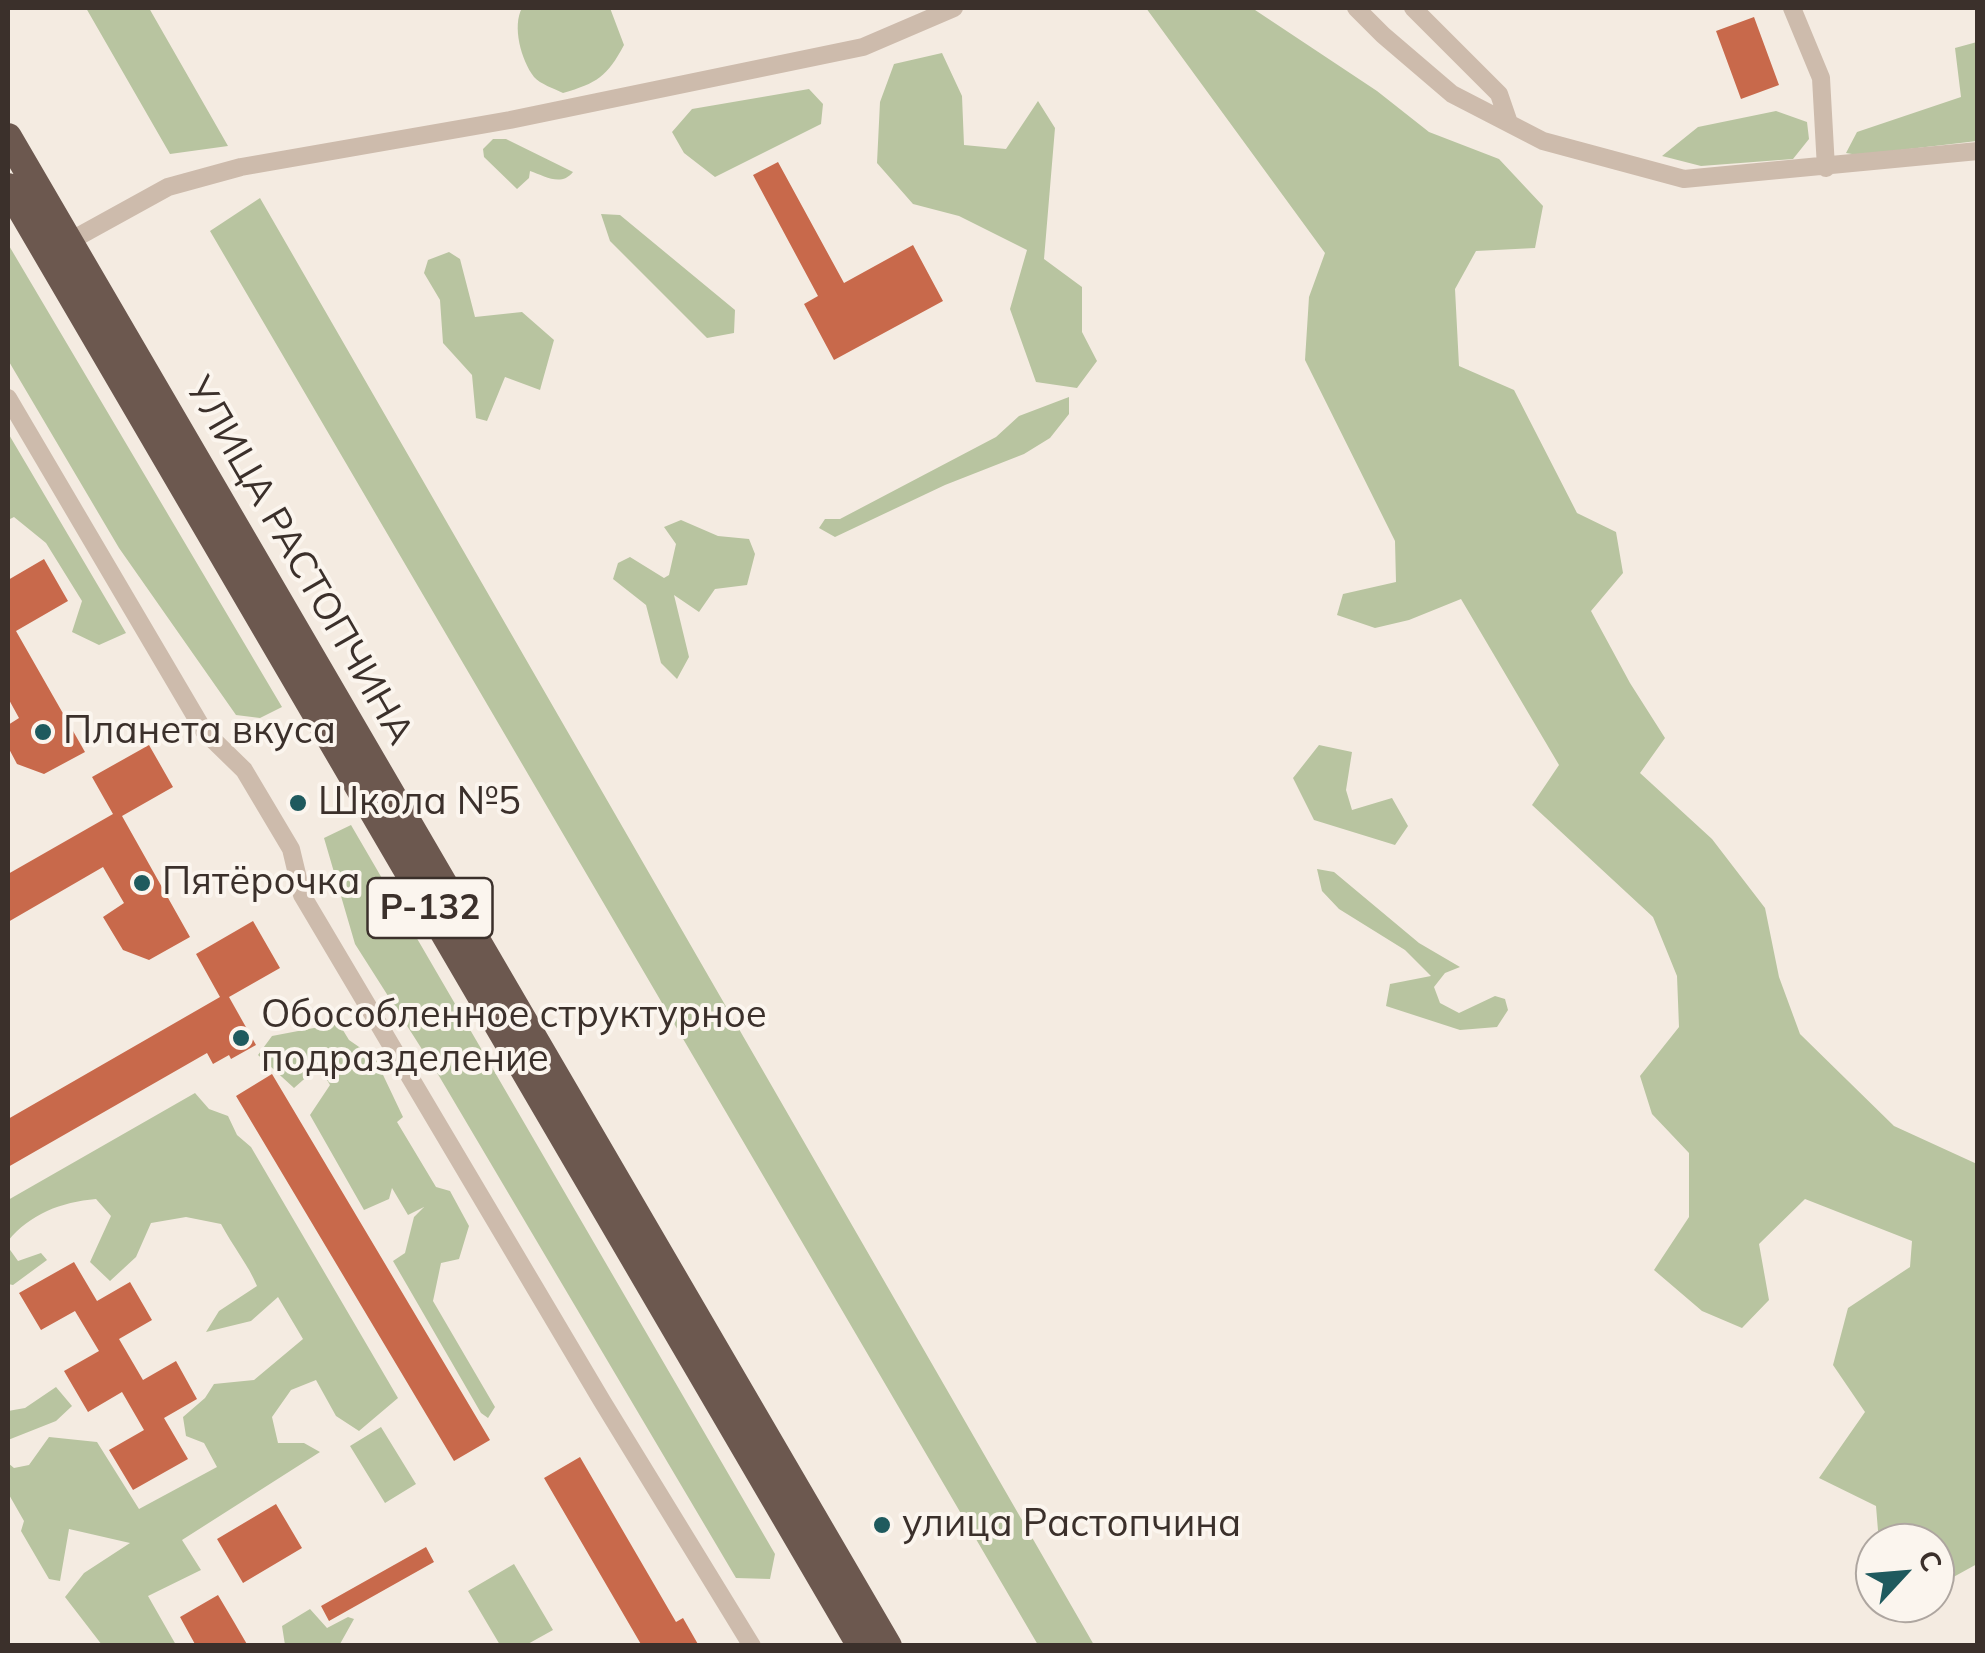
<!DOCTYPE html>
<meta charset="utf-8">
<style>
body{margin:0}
#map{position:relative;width:1985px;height:1653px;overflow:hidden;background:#f4ebe1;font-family:Mulish,sans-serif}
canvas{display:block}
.frame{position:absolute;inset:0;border:10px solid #3b302b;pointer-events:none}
.north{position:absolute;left:1855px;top:1523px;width:100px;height:100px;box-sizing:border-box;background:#fbf5ee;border:2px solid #aea6a0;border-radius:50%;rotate:64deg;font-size:28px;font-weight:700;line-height:40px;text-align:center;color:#3b302b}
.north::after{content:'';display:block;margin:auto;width:35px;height:45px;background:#1f5a5e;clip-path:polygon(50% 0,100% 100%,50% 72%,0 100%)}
</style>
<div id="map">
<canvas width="1985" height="1653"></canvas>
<div class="frame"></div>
<div class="north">С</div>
</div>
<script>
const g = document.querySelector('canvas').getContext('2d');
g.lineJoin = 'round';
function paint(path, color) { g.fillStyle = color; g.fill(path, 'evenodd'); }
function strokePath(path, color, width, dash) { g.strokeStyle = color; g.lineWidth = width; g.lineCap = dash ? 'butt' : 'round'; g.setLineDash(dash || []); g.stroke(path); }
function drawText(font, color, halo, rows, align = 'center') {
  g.font = font + ' Mulish,sans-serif'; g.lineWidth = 8; g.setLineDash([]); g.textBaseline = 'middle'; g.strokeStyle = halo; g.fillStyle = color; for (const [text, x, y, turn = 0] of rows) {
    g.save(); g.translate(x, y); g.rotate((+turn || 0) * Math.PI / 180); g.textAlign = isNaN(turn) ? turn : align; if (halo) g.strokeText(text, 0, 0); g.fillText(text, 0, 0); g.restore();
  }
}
paint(new Path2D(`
 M 86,8 L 149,8 L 228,146 L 170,154 Z
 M 522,8 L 610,8 L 624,45 C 607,77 597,83 563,93 C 555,89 540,84 534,77 C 521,60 512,26 522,8 Z
 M 1146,8 L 1252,8 L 1377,91 L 1429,132 L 1499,159 L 1543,206 L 1535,248 L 1476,251 L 1455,289 L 1459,366 L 1514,390 L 1577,513 L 1616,532 L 1623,573 L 1591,611 L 1630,683 L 1665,738 L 1640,773 L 1712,839 L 1765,908 L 1779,977 L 1800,1034 L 1894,1126 L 1977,1164 L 1977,1564 L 1948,1580 L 1935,1577 L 1935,1543 L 1879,1543 L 1876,1506 L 1819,1478 L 1865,1412 L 1833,1365 L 1848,1308 L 1910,1267 L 1912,1241 L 1805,1199 L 1759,1244 L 1769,1300 L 1742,1328 L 1702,1311 L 1654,1270 L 1689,1217 L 1689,1153 L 1652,1114 L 1640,1076 L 1679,1027 L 1677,976 L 1653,917 L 1532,805 L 1559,765 L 1461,599 L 1409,620 L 1375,628 L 1337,615 L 1343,594 L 1396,582 L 1395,541 L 1305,360 L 1309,297 L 1325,253 Z
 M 1977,42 L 1977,141 L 1858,155 L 1846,153 L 1857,132 L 1961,97 L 1955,48 Z
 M 942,53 L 962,96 L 964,145 L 1006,149 L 1038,101 L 1055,128 L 1044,259 L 1082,287 L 1082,332 L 1097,361 L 1077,388 L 1036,382 L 1010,309 L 1027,250 L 959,216 L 913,204 L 877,163 L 880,102 L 894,64 Z
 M 809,89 L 823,104 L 821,124 L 715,177 L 684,153 L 672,132 L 692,109 Z
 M 1776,111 L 1807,122 L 1809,139 L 1793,159 L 1701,166 L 1662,156 L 1698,127 Z
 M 493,139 L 506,139 L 573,172 C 561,187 545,176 530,171 L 529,178 L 517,189 L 484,157 L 483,149 Z
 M 260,198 L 1094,1645 L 1038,1645 L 210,231 Z
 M 601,214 L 620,215 L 735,310 L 734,333 L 707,338 L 610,241 Z
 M 8,244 L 282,707 L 260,718 L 236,715 L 119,548 L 8,360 Z
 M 449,252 L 460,259 L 475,317 L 522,312 L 554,340 L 540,390 L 505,377 L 487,421 L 476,418 L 472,375 L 443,343 L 440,300 L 424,273 L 428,260 Z
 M 1069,397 L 1069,414 L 1050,438 L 1024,454 L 945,485 L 835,537 L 819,528 L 825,519 L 840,519 L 996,437 L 1019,416 Z
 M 8,433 L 126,633 L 99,645 L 72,632 L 82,601 L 46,543 L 14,517 L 8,520 Z
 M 681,520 L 718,536 L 749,539 L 755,554 L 747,585 L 715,589 L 699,612 L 674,595 L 689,657 L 677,679 L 661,663 L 646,605 L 613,579 L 618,563 L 630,557 L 664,578 L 669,575 L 676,544 L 664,527 Z
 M 1319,745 L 1352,752 L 1346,790 L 1352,810 L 1392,798 L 1408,826 L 1395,845 L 1314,820 L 1293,778 Z
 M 351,825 L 775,1554 L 770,1579 L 736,1578 L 439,1076 L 355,944 L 324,838 Z
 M 1317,869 L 1334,872 L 1419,943 L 1460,967 L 1445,973 L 1434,987 L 1440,1003 L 1459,1013 L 1495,996 L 1505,999 L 1508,1010 L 1497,1027 L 1460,1030 L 1386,1006 L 1390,984 L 1431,976 L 1405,950 L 1339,909 L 1322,891 Z
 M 338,1022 L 349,1040 L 375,1058 L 403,1117 L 397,1122 L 436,1187 L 450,1191 L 469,1226 L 459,1259 L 441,1263 L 433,1301 L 495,1407 L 488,1418 L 481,1413 L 393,1261 L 405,1253 L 414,1217 L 424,1207 L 408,1215 L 392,1188 L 389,1199 L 364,1210 L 310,1115 L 330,1085 L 319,1066 L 294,1088 L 258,1055 L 272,1036 L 319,1027 L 325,1029 Z
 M 195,1093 L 209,1109 L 228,1116 L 237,1135 L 251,1147 L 398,1398 L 359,1431 L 336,1416 L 316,1380 L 291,1390 L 272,1417 L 278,1443 L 304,1443 L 320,1452 L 182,1540 L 201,1570 L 148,1596 L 176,1645 L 102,1645 L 65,1597 L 84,1573 L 130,1543 L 69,1529 L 60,1581 L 49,1579 L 21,1531 L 24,1521 L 8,1493 L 8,1463 L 14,1468 L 29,1465 L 49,1437 L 97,1442 L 139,1509 L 217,1467 L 204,1443 L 186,1436 L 183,1417 L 205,1398 L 214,1384 L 254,1380 L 303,1339 L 278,1297 L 251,1321 L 206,1332 L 219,1311 L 257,1286 C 249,1266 232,1245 221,1224 L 186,1217 L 151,1223 L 136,1257 L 110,1281 L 90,1262 L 111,1216 L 96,1199 C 61,1202 30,1214 8,1241 L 8,1200 Z
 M 8,1247 L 18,1261 L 41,1253 L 47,1260 L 13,1285 L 8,1284 Z
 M 56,1387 L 72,1406 L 56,1421 L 8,1440 L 8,1411 L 25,1408 Z
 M 381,1427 L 416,1484 L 385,1503 L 350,1446 Z
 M 514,1564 L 553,1630 L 526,1645 L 500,1645 L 468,1591 Z
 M 310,1609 L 327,1628 L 348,1617 L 354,1619 L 340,1644 L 342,1645 L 285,1645 L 282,1626 Z`), '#b8c4a0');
paint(new Path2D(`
 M 1754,17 L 1779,85 L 1741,99 L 1716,31 Z
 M 778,162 L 844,283 L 913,245 L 943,301 L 834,360 L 804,304 L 818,296 L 753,175 Z
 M 44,559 L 68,601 L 16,631 L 85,752 L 44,774 L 17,764 L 8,747 L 8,725 L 19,718 L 8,698 L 8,580 Z
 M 149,745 L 173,787 L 122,816 L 190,937 L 149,960 L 123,950 L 103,917 L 124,903 L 103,867 L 8,922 L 8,874 L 113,814 L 92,777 Z
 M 253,921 L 280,968 L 229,997 L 256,1045 L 231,1059 L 229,1055 L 213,1064 L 207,1053 L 8,1167 L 8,1119 L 220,997 L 196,954 Z
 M 272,1074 L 490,1440 L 454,1461 L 236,1096 Z
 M 74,1262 L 97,1301 L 130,1282 L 152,1320 L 119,1339 L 143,1380 L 176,1361 L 197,1399 L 164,1418 L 188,1459 L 133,1490 L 109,1450 L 144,1430 L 122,1392 L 88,1412 L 64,1371 L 99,1351 L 75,1311 L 41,1330 L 19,1293 Z
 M 580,1457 L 676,1622 L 683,1618 L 699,1646 L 642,1646 L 544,1478 Z
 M 276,1504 L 302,1548 L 243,1583 L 217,1539 Z
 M 426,1547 L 434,1562 L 329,1621 L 321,1606 Z
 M 218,1595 L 234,1622 L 248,1646 L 196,1646 L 180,1617 Z`), '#c8694b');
strokePath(new Path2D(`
 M 1356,8 L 1383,35 L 1452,94 L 1543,141 L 1684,179 L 1978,151
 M 1413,8 L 1499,94 L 1509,123
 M 1792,8 L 1821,78 L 1826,168
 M 70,241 L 168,187 L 241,167 L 510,120 L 863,47 L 954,8
 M 8,398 L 204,731 L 244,770 L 291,849 L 302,895 L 602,1401 L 752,1646`), '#cdbbac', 18);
strokePath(new Path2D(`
 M 8,137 L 888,1646
 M 8,187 L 861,1646`), '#6c584f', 28);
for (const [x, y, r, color] of [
 [43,732,10,"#1f5a5e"],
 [298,803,10,"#1f5a5e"],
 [142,883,10,"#1f5a5e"],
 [241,1038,10,"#1f5a5e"],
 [882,1525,10,"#1f5a5e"]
]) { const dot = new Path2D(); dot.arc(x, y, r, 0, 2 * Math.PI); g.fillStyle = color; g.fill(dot); strokePath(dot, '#fbf5ee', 4); }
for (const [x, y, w] of [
 [430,908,125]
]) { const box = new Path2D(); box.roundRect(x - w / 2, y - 30, w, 60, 8); g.fillStyle = '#fbf5ee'; g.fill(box); strokePath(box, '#3b302b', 2.5); }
drawText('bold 35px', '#3b302b', null, [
 ["Р-132",430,908]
]);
drawText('38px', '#3b302b', '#fbf5ee', [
 ["УЛИЦА РАСТОПЧИНА",299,561,60]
]);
drawText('38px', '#3b302b', '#fbf5ee', [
 ["Планета вкуса",63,732],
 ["Школа №5",318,803],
 ["Пятёрочка",162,883],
 ["Обособленное структурное",261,1016],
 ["подразделение",261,1060],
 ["улица Растопчина",902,1525]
], 'left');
</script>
